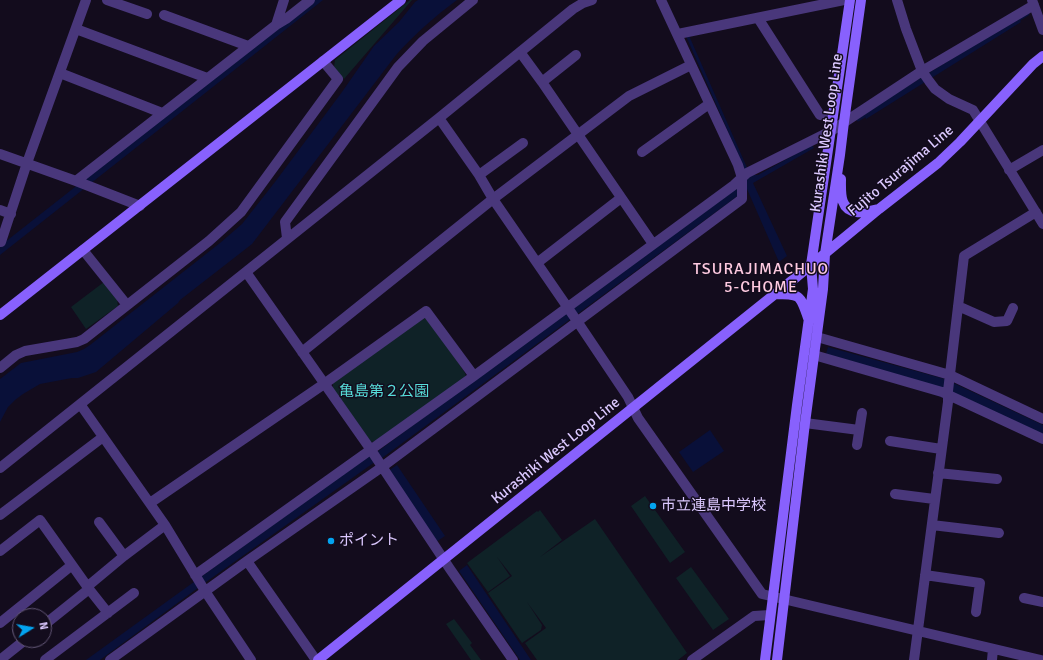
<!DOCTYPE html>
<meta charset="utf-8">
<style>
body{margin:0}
#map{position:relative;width:1043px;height:660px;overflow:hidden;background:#130c1d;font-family:Signika,sans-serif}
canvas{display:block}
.north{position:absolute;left:12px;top:608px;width:40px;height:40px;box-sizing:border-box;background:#130c1d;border:1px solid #635777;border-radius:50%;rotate:79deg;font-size:11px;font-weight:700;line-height:16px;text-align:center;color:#dbc8fe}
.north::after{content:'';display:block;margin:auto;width:14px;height:18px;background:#03a3ef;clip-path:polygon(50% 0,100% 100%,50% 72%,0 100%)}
</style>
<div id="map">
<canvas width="1043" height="660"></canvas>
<div class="north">N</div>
</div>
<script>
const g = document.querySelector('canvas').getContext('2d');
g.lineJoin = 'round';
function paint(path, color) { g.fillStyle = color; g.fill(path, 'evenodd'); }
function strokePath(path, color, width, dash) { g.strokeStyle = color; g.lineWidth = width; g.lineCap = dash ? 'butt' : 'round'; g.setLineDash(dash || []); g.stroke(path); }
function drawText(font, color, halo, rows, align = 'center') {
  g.font = font + ' Signika,"Noto Sans JP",sans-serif'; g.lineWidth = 3; g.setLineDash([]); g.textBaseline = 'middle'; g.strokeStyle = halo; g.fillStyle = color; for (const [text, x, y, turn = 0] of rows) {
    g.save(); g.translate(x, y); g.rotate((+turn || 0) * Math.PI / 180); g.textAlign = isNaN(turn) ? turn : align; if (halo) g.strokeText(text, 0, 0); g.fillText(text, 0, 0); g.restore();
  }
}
paint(new Path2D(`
 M 410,0 L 412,0 L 344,79 L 334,67 L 335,60 Z
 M 104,282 L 117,299 L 118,306 L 86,329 L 71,307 Z
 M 424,316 L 428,317 L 465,373 L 466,377 L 377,441 L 371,442 L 333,389 L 333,383 Z
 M 645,496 L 685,552 L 670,563 L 631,506 Z
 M 540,510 L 562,540 L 540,557 L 595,519 L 687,653 L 678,660 L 537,660 L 525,643 L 546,628 L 527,602 L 542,625 L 541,630 L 522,643 L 488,593 L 512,576 L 497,557 L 510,576 L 488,592 L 467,563 L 537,511 L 538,512 Z
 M 691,567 L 729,619 L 713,630 L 676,578 Z
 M 454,619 L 472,643 L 470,645 L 481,660 L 471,660 L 446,624 Z`), '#0f2227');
paint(new Path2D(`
 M 313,0 L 323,0 L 0,255 L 0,246 Z
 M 418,0 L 457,0 C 435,16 414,35 396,55 L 252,244 L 180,300 L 178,303 L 96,372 L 78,378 L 72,378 L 40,384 L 23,394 L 15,400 L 8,407 L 0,422 L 0,379 L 21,363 L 77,352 L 84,349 L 90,345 L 220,243 L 242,224 L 275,182 L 342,92 L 374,46 L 399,22 L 415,2 Z
 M 1018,18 L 1021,22 L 866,119 L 864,113 Z
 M 812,145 L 814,148 L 753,183 L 787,256 L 779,262 L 747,189 L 382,458 L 372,464 L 206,582 L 100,660 L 86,660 L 368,456 L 377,452 L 573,306 L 751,175 L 758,175 Z
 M 828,347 L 945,379 L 1043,425 L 1043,435 L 826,354 Z
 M 710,430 L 724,451 L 693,472 L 679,452 Z
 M 397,465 L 445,536 L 436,542 L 388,471 Z
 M 467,565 L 531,660 L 520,660 L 459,571 Z`), '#091039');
strokePath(new Path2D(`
 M 1017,21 L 1028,14
 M 688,37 L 746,169
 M 858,120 L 868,114`), '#091039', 3);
strokePath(new Path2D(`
 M 107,0 L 147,14
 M 897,0 L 906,29 L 922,71 L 929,81 L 935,89 L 949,99 L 973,110 L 1043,224
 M 1032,0 L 1043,30
 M 164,15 L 248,46
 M 758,18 L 820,115 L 833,116
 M 276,25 L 286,19 L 310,0
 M 76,29 L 207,78
 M 678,34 L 844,0
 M 520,52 L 542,82 L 653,244
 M 60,73 L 162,113
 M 542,82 L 576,55
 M 439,118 L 479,175 L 493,199 L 568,308 L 577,321 L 628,397 L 638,418 L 762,594 L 1041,660
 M 642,152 L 709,104
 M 0,154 L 76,181 L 140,206
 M 1009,170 L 1043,150
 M 479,175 L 523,143
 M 76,181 L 276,25 L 284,0
 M 0,210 L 11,214
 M 287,238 L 285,222 L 398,67 L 423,41 L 473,0
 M 0,242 L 1,242 L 27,163 L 86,0
 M 83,250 L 127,305
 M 537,263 L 621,198
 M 246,272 L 371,450 L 450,569 L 513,660
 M 958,306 L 994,322 L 1007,321 L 1013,308
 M 817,337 L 950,375 L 1043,419
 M 302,352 L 493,199 L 629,96 L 691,65
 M 814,355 L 942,392 L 1043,439
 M 0,368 L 16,355 L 25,351 L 77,342 L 84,339 L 209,241 L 241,212 L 338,79 L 323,61
 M 80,404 L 165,525 L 205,591 L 251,660
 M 805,423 L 859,430
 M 890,441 L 941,449
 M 857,445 L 862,413
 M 0,468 L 439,118 L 573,9 L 583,3 L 592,0
 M 938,473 L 997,479
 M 895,494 L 934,499
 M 150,503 L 324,384 L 426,311 L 474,376
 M 0,515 L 103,437
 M 99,522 L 124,556
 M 932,525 L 999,533
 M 0,551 L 40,520 L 89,589 L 108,613
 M 247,561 L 316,660
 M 195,575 L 474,376 L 734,185 L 747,173 L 831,131 L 922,71 L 1034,5
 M 925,575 L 980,583 L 976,612
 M 88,586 L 124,556 L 165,525
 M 1024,598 L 1043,602
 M 0,623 L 72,565
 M 44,625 L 89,589
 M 0,660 L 25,640
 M 45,660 L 134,593
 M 110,660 L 247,561 L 382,467 L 742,199 L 742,178 L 738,165 L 661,0
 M 692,660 L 754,616 L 770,615
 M 914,660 L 948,402 L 948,391 L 964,256 L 1036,212
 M 992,660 L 993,649`), '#49377b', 10);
strokePath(new Path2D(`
 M 841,179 C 841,192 839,210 857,212 C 862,213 873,210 879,209
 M 775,294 C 800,294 800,294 808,318
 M 0,315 L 401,0
 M 318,660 L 775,294 L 794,279 L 879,209 L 938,163 L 960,142 L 1033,64 L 1043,56
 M 765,660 L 797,405 L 813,289 L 811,265 L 850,0
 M 777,660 L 805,423 L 823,289 L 825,254 L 840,155 L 844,122 L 861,0`), '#8861fd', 10);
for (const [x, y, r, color] of [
 [653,506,4,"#03a3ef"],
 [331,541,4,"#03a3ef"]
]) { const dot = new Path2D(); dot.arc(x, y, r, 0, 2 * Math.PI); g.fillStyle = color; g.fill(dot); strokePath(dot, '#130c1d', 1.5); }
drawText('15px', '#dbc8fe', '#130c1d', [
 ["Kurashiki West Loop Line",827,133,-82],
 ["Fujito Tsurajima Line",901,171,-40],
 ["Kurashiki West Loop Line",556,451,-39]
]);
drawText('15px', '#57dcd9', '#130c1d', [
 ["亀島第２公園",384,392]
]);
drawText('15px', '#dbc8fe', '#130c1d', [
 ["市立連島中学校",661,506],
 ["ポイント",339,541]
], 'left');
g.letterSpacing = '1px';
drawText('16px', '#fecae0', '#130c1d', [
 ["TSURAJIMACHUO",761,270],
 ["5-CHOME",761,288]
]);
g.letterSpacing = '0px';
</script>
